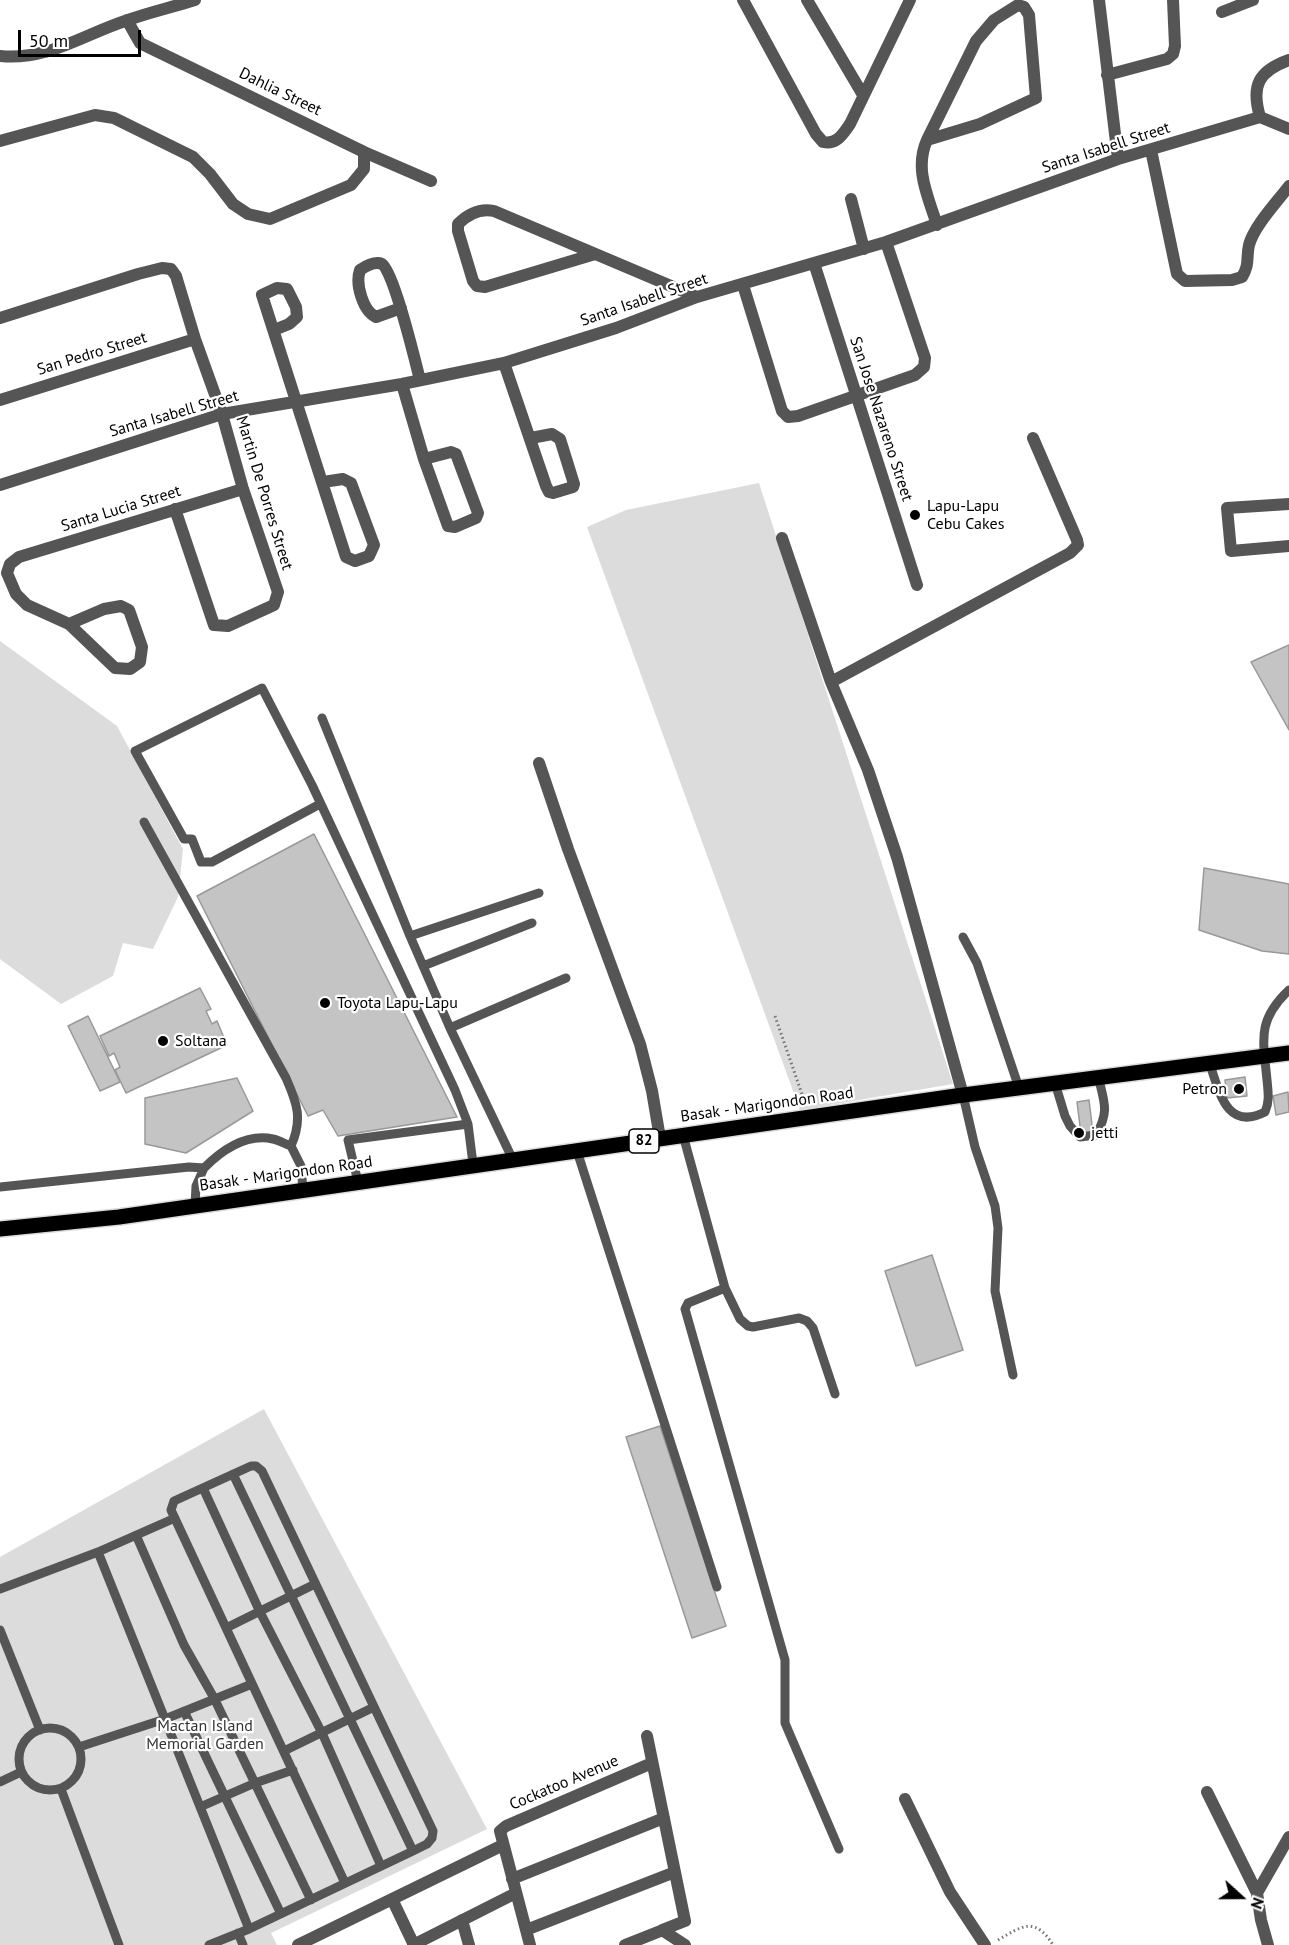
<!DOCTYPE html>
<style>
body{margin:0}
#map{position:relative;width:1289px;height:1945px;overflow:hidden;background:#fff;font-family:"PT Sans",sans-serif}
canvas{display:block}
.north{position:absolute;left:1211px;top:1867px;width:60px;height:60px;-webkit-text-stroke:4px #fff;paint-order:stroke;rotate:111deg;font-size:16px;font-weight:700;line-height:24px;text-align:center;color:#000}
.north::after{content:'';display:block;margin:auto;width:21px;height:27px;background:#000;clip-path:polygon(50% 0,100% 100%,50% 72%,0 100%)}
.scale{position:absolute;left:18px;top:30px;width:123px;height:27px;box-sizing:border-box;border:3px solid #000;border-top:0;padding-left:8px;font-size:18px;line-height:21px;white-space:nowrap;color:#000;-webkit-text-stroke:4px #fff;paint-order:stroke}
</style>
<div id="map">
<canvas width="1289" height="1945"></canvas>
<div class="north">N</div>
<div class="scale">50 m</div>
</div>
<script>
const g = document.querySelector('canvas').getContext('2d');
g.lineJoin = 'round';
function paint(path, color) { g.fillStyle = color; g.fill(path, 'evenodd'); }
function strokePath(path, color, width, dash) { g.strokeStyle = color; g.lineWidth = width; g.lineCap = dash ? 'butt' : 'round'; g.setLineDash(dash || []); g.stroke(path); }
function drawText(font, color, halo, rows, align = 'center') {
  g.font = font + ' "PT Sans",sans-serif'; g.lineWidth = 4.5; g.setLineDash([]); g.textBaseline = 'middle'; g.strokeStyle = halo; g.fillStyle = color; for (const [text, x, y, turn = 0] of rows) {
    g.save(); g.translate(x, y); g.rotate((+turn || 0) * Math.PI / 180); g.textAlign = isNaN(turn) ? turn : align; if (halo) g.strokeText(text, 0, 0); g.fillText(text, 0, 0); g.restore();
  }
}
paint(new Path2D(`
 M 759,483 L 953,1084 L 800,1110 L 587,527 L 626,510 Z
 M 0,641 L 117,726 L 183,849 L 178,897 L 153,949 L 123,943 L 113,976 L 61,1004 L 0,959 Z
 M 264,1409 L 487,1829 L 271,1933 L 277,1945 L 0,1945 L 0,1557 Z`), '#dcdcdc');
const building = new Path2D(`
 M 1289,645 L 1289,730 L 1251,662 Z
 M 314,834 L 457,1117 L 338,1136 L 323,1110 L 308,1116 L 197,896 Z
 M 1204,868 L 1289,884 L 1289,954 L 1262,951 L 1199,930 Z
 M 200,988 L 211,1009 L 206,1011 L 212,1024 L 217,1021 L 227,1045 L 126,1093 L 115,1070 L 120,1067 L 114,1053 L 109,1056 L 100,1036 Z
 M 88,1016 L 120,1082 L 100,1091 L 68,1026 Z
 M 1245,1077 L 1247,1096 L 1227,1098 L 1225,1080 Z
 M 237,1078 L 253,1111 L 186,1153 L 145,1144 L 145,1098 Z
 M 1288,1092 L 1289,1112 L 1276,1115 L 1273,1096 Z
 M 1089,1100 L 1093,1133 L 1081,1134 L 1077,1102 Z
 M 932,1255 L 963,1350 L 916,1366 L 885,1271 Z
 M 660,1426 L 726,1626 L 692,1638 L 626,1437 Z`);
paint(building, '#c4c4c4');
strokePath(building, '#999', 1.5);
const primary = new Path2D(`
 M 0,1229 L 119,1217 L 956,1096 L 1289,1053`);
strokePath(primary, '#dbdbdb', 18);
strokePath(new Path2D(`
 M 775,1016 L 805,1103
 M 998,1940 C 1022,1926 1035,1916 1053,1945`), '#777', 3, [1.5, 3]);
strokePath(new Path2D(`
 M 322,718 L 410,936 L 450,1028 L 513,1160
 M 320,804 L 212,862 L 201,862 L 192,839 L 184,839 L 135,751 L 262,688 L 312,785 L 455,1090 L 468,1124
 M 144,822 L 286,1078 C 297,1103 303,1119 291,1146
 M 410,936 L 539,893
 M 963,937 L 977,963 L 1019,1088
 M 423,966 L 532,923
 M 450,1028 L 566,978
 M 1209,1062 C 1219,1089 1225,1132 1265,1112 C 1270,1101 1268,1091 1267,1080 C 1263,1039 1257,1020 1289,990
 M 1055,1083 L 1065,1116 L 1070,1126 L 1080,1137 L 1096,1135 C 1110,1111 1104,1102 1098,1076
 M 963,1095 L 975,1147 L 995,1206 L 998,1228 L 995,1291 L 1013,1375
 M 683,1135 L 725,1288 L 740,1319 L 748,1326 L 753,1327 L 799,1318 L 807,1321 L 813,1328 L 835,1394
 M 577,1151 L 717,1587
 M 358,1182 L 348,1140 L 468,1124 L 473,1164
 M 0,1187 L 189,1167 L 204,1168 C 221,1151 246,1133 273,1139 C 279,1140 285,1144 291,1146 L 301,1166 L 303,1190
 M 195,1206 L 196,1186 L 204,1168
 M 725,1288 L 688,1303 L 685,1309 L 785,1660 L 785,1723 L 839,1849
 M 233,1474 L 413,1851
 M 203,1488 L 260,1612 L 322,1733 L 381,1866
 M 136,1535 L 184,1645 L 214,1698 L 311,1900
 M 98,1552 L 249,1929
 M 0,1589 L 98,1552 L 175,1518
 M 226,1628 L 315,1584
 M 0,1630 L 40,1730
 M 184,1711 L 281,1914
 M19 1759a31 31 0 1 1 62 0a31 31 0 1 1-62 0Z
 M 79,1747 L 165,1719 L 252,1684
 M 284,1751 L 374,1707
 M 0,1782 L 21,1772
 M 61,1789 L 119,1945
 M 200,1807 L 255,1783 L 293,1770
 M 238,1933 L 243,1945
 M 209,1945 L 249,1929 L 413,1851 L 427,1844 L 432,1838 L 433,1831 L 262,1471 L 256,1466 L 251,1466 L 174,1501 L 171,1510 L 345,1883`), '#555', 9);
strokePath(new Path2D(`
 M 743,0 L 816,134 L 823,142 C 837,145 843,134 850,124 L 910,0
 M 807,0 L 863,95
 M 1099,0 L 1118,159
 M 1018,5 L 1024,7 L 1029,15 L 1036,98 L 980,124 L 927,140 L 976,41 L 994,20 Z
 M 1222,12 L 1253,0
 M 127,20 L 140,43 L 364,152 L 431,181
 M 0,56 C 48,61 84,34 128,20 C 150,12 173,7 195,0
 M 1107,75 L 1167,59 L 1173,54 L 1175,46 L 1173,0
 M 1260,117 C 1251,86 1258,71 1289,60
 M 927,140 C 914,169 928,196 937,225
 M 0,141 L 95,115 L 114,118 L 193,157 L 210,174 L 233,204 L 248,214 L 270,219 L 351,185 L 364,169 L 364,152
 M 1151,150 L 1177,274 L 1185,281 L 1232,280 L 1242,277 C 1250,264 1246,258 1249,245 C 1254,226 1277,202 1289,186
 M 851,199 L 864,249
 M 595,254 L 485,287 L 477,286 L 473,281 L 458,231 L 458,224 C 468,214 480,208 494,211 L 697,297
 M 814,263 L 917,585
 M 743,285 L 782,411 L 788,417 L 798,416 L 915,375 L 924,367 L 925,358 L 886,242
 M 401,308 L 376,317 C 363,311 355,284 360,270 C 366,266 375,261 382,264 C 393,269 416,364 420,380
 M 0,318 L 138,274 L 162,268 L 171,269 L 176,276 L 195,339 L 222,414 L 243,489 L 278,592 L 274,605 L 228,626 L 214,625 L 175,509
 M 274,330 L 289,324 L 297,317 L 296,307 L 287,289 L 277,288 L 262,295 L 346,557 L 355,561 L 369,556 L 374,545 L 351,483 L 343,479 L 323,482
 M 504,363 L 546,486 L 549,492 L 553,493 L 573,487 L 574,484 L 560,439 L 552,434 L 531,438
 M 402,384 L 424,459 L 448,526 L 455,527 L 476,518 L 478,513 L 456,454 L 451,452 L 424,459
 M 0,400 L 195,339
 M 0,485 L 222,414 L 402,384 L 504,363 L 616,328 L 697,297 L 886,242 L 1118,159 L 1260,117 L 1289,129
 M 1289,504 L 1227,508 L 1231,551 L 1289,546
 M 782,538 L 831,682 L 868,770 L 897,857 L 963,1095
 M 69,624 L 104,609 L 121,606 L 129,610 L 142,647 L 140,662 L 130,669 L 115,668 L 69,624 L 27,605 L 16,594 L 7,573 L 10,564 L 19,557 L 243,489
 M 831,682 L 1070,553 L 1078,545 L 1077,540 L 1033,438
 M 539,763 L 568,849 L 640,1044 L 652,1091 L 660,1138
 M 647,1736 L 685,1921 L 662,1930
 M 1207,1792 L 1257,1893
 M 905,1799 L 950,1892 L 985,1945
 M 512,1879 L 664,1818
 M 392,1899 L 414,1945
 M 462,1920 L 469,1945
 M 526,1930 L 675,1872
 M 662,1930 L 685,1945
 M 298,1945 L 503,1845
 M 413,1945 L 516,1893
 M 530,1945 L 500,1831 L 506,1826 L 652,1763
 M 625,1945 L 668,1928
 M 1268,1945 L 1261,1920 L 1257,1893 L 1289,1837`), '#555', 12);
strokePath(primary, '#000', 15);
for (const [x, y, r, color] of [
 [915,515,6,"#000"],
 [325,1003,6,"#000"],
 [163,1041,6,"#000"],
 [1239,1089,6,"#000"],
 [1079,1133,6,"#000"]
]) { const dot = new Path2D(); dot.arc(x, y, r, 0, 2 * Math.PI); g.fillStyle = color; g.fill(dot); strokePath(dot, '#fff', 2); }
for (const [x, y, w] of [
 [644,1141,30]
]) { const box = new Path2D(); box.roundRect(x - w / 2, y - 12, w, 24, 4.5); g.fillStyle = '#fff'; g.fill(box); strokePath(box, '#000', 1.5); }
drawText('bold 15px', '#000', null, [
 ["82",644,1141]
]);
drawText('16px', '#000', '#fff', [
 ["Dahlia Street",280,92,26],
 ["Santa Isabell Street",1106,148,-18],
 ["Santa Isabell Street",644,300,-19],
 ["San Pedro Street",92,354,-17],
 ["Santa Isabell Street",174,414,-16],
 ["San Jose Nazareno Street",881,419,72],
 ["Martin De Porres Street",264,493,73],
 ["Santa Lucia Street",121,509,-17],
 ["Basak - Marigondon Road",767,1105,-8],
 ["Basak - Marigondon Road",286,1174,-8],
 ["Cockatoo Avenue",564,1783,-23]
]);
drawText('16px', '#000', '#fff', [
 ["Lapu-Lapu",927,506],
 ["Cebu Cakes",927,524],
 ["Toyota Lapu-Lapu",337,1003],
 ["Soltana",175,1041],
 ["Petron",1227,1089,"right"],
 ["jetti",1091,1133]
], 'left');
drawText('16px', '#333', '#fff', [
 ["Mactan Island",205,1726],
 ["Memorial Garden",205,1744]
]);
</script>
